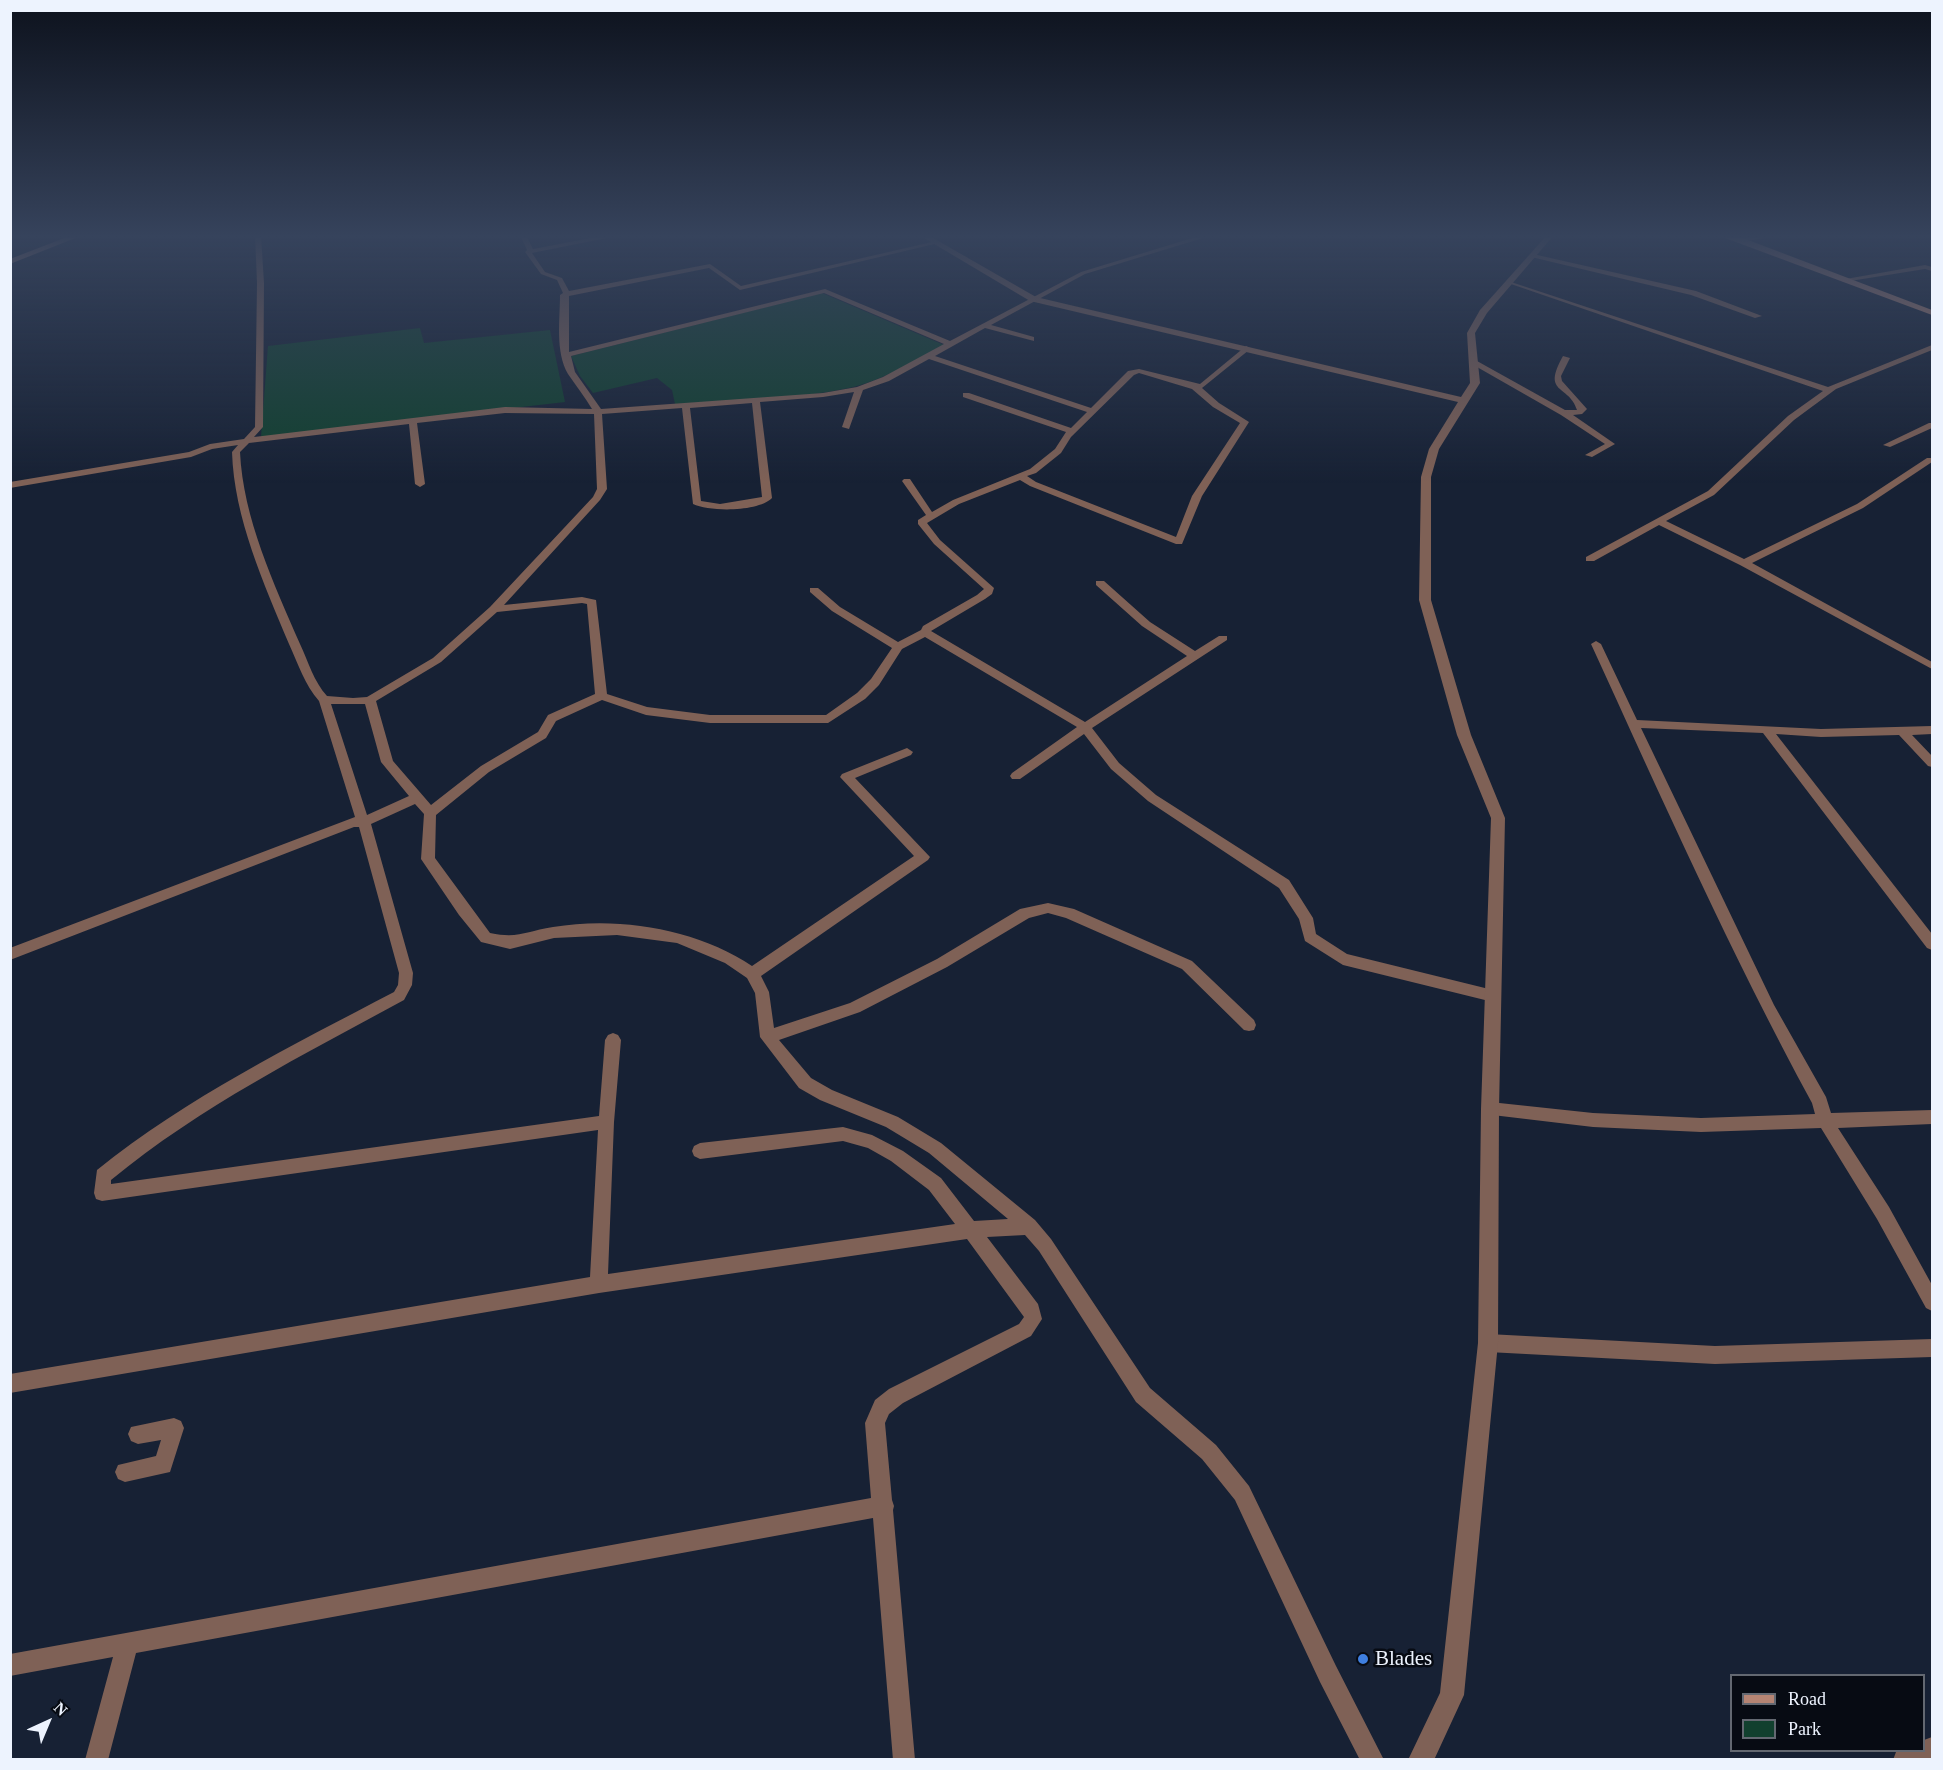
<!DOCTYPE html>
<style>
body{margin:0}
#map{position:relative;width:1943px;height:1770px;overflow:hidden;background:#172134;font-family:Georgia,serif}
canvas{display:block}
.frame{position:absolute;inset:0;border:12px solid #edf3fe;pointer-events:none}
.legend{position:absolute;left:1730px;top:1674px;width:195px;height:78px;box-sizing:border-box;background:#070b13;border:2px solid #636871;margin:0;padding:8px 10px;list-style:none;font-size:18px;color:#edf3fe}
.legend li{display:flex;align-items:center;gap:12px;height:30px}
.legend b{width:30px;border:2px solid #636871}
.north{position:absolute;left:18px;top:1692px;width:60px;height:60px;-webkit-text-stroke:4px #070b13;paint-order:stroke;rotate:44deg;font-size:16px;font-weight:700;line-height:24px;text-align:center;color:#edf3fe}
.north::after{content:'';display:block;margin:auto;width:21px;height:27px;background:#edf3fe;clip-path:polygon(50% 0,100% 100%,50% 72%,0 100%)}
</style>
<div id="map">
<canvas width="1943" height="1770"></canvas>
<div class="frame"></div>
<ul class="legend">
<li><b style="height:8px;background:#b58473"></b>Road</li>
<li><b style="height:16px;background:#11402e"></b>Park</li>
</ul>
<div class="north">N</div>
</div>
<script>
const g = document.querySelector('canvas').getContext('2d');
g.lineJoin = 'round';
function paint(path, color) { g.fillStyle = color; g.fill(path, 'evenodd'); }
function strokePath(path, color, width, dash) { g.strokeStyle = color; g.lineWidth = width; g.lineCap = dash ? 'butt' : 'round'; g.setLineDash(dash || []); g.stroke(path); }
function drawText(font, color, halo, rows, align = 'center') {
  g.font = font + ' Georgia,serif'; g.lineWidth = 5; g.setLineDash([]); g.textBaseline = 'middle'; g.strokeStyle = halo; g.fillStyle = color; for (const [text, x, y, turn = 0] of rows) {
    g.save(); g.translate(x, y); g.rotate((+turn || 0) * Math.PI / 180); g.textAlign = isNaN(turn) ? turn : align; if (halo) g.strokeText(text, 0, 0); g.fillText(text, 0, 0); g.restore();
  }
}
paint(new Path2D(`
 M 822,293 L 944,345 C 914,361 882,381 849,388 C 792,400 732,400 675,404 L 672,390 L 657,378 L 593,393 L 580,376 L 571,356 Z
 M 420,328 L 424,343 L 550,330 L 565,402 L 261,437 L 268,346 Z`), '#11402e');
paint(new Path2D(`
 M 255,235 L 261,235 L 264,283 L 263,427 L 254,437 L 505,407 L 592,409 C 585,397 576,386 568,374 C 555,352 560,319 560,295 L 563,293 L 557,280 L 541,274 L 525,252 L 527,250 L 520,235 L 526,235 L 533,249 L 606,235 L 622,235 L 532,253 L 545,272 L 562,278 L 569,291 L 710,264 L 741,286 L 936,241 L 939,243 L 740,290 L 709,268 L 569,296 L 569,352 L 825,289 L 950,341 L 1081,272 L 1202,235 L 1213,235 L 1085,274 L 991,325 L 1034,337 L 1034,341 L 985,328 L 935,356 L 1091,408 L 1128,371 L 1139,369 L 1200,384 L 1246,346 L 1250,348 L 1249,350 L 1202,388 L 1219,403 L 1249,422 L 1202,496 L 1182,544 L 1176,544 L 1030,486 L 1020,480 L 959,504 L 927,523 L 940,540 L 994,588 L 992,594 L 985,599 L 931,631 L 1085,722 L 1187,656 L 1142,626 L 1096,585 L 1096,581 L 1104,581 L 1150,622 L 1195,651 L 1219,636 L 1227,636 L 1227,640 L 1092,728 L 1119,763 L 1156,795 L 1289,880 L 1313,918 L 1316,934 L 1347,954 L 1493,990 L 1498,992 L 1500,996 L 1498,1000 L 1493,1002 L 1343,965 L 1305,941 L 1299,919 L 1279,888 L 1148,801 L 1111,769 L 1084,734 L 1020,779 L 1012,779 L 1010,776 L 1012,773 L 1077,727 L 925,637 L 902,649 L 879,685 L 865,699 L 828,723 L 710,723 L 646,715 L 602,700 L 556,721 L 546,738 L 489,772 L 436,815 L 435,858 L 490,933 C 519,939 526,931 553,927 C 619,916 697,929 752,966 L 914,856 L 840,777 L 842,774 L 907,748 L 913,752 L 911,755 L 855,778 L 930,857 L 928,860 L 761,976 L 769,992 L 774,1028 L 850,1003 L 937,959 L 1020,909 L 1048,903 L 1074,909 L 1192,961 L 1254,1020 L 1256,1025 L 1254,1030 L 1249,1031 L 1244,1030 L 1182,969 L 1066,918 L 1048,913 L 1029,918 L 947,967 L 860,1012 L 779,1040 L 811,1078 L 832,1090 L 898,1117 L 941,1143 L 1035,1220 L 1051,1239 L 1150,1388 L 1216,1445 L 1249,1486 L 1336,1666 L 1384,1760 L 1360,1760 L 1320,1682 L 1235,1500 L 1202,1459 L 1136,1402 L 1039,1251 L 1025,1235 L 987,1237 L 1038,1304 L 1042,1319 L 1031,1336 L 903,1403 L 889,1414 L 885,1423 L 892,1500 L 894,1506 L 893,1510 L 915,1760 L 893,1760 L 873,1518 L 136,1653 L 108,1760 L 85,1760 L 113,1657 L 10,1676 L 10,1654 L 871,1498 L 865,1423 L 875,1400 L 889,1389 L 1019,1324 L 1024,1317 L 967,1239 L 599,1293 L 10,1393 L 10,1374 L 590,1277 L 598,1130 L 102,1201 L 96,1199 L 94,1193 L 97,1170 C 188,1097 291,1046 394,992 L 398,985 L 399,973 L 359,827 L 354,827 L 10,960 L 10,948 L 355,817 L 319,701 C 305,685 298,664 289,644 C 264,584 234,518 232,452 L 238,445 L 212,449 L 191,457 L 10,488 L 10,482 L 189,452 L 210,444 L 244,439 L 255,427 L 257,283 ZM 824,293 L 944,344 L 883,377 L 857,387 L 823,393 L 601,409 L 575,372 L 571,356 ZM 929,359 L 1087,412 L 1071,428 L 969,393 L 963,393 L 963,397 L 1066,432 L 1055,449 L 1030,469 L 953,500 L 932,512 L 910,479 L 904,479 L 902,481 L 926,515 L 918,520 L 918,524 L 934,544 L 984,589 L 977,595 L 923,626 L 921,630 L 898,642 L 840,607 L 818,588 L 810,588 L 810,592 L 832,611 L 892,648 L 871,679 L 857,693 L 826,715 L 710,715 L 647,707 L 607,694 L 596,600 L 582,597 L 504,605 L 600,500 L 607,489 L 602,414 L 682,408 L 693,504 C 710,512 758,512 772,498 L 760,402 L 823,397 L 854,392 L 842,427 L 849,429 L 863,390 L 889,381 ZM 1139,373 L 1192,389 L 1213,407 L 1240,423 L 1192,496 L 1176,537 L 1036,482 L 1027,476 L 1036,473 L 1061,453 L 1071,437 L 1134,375 ZM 752,403 L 762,497 L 720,504 L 701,501 L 690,408 ZM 505,413 L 594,414 L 597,489 L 593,497 L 490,607 L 433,658 L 367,697 L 353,698 L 327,696 C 314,682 308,661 300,644 C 274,584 243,518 240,452 L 249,443 L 409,424 L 415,484 L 420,487 L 425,484 L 417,423 ZM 582,603 L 587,604 L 595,694 L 548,715 L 538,732 L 481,766 L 431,805 L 393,761 L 376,701 L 441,662 L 497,612 ZM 331,704 L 365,704 L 381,762 L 409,796 L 367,815 ZM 415,804 L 424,814 L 421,859 L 459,915 L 481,942 L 510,949 L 554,938 L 617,935 L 677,943 L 725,963 L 747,978 L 755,993 L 760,1037 L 799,1088 L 820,1100 L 886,1127 L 929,1153 L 1008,1219 L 974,1221 L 941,1178 L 903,1151 L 872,1135 L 843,1127 L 700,1143 L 694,1146 L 692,1151 L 694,1156 L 700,1159 L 843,1141 L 868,1148 L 891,1161 L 929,1190 L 955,1224 L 608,1274 L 614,1122 L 621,1040 L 618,1035 L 613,1033 L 608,1035 L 605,1040 L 599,1116 L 111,1184 L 111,1180 C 201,1106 303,1055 404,1000 L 412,985 L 413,973 L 371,824 Z
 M 1761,235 L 1784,235 L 1740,242 L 1737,240 Z
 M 1533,254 L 1696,291 L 1762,316 L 1755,318 L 1691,295 L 1531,257 Z
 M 1925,265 L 1932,267 L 1932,271 L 1925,269 L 1844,282 L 1840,280 Z
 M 1508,281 L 1828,387 L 1932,345 L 1932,350 L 1836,389 L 1794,420 L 1714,495 L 1666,521 L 1744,559 L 1857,504 L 1927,458 L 1932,458 L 1932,462 L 1863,508 L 1752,563 L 1932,662 L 1932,669 L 1740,565 L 1659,525 L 1594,561 L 1586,561 L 1586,557 L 1708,491 L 1788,416 L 1823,391 L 1508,283 Z
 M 1563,356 L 1570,358 L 1561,376 L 1562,381 L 1587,409 L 1582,414 L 1573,415 L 1615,444 L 1592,457 L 1585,455 L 1605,444 L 1561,415 L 1470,363 L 1477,361 L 1565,410 L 1577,410 C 1569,384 1541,395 1563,356 Z
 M 1929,423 L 1932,423 L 1932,428 L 1890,447 L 1883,445 Z
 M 1596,641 L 1601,644 L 1637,720 L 1821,729 L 1932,726 L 1932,734 L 1912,735 L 1932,756 L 1932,767 L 1928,766 L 1899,735 L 1821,737 L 1776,734 L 1932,934 L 1932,950 L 1927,948 L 1763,733 L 1641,728 L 1774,1005 L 1826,1097 L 1831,1113 L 1932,1110 L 1932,1124 L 1838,1128 L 1889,1207 L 1932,1285 L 1932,1311 L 1926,1308 L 1877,1219 L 1821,1128 L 1701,1132 L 1593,1127 L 1484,1114 L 1482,1109 L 1484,1104 L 1490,1102 L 1593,1113 L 1701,1118 L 1815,1114 L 1812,1103 C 1731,954 1662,799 1591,644 Z
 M 1488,1334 L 1715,1346 L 1932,1339 L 1932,1357 L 1715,1364 L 1488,1352 L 1481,1350 L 1479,1343 L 1481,1336 Z
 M 174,1418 L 181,1421 L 184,1428 L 170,1472 L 125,1482 L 118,1479 L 115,1472 L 118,1465 L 156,1456 L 161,1440 L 138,1444 L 131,1441 L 128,1434 L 131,1427 Z
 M 1932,1737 L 1932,1759 L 1893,1760 L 1896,1752 L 1899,1750 L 1924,1750 L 1924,1740 Z`), '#7f6156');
paint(new Path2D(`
 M 919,235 L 928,235 L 1036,297 L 1461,397 L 1470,383 L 1467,333 L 1480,310 L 1547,235 L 1554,235 L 1487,313 L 1475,333 L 1480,383 L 1439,449 L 1431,477 L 1431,600 L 1471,735 L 1505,818 L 1499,1109 L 1498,1343 L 1464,1695 L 1434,1760 L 1408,1760 L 1440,1693 L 1478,1343 L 1481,1109 L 1491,818 L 1457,735 L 1419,600 L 1421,477 L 1429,449 L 1458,402 L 1030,301 Z`), '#7f6156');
paint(new Path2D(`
 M 72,235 L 83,235 L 10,264 L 10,259 Z
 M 1717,235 L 1743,238 L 1932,310 L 1932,315 Z`), '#b58473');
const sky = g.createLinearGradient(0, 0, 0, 483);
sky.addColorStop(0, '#0d121d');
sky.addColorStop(0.49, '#36435c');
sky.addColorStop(1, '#36435c00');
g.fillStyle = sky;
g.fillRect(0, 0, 1943, 483);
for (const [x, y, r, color] of [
 [1363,1659,6,"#3f7fe0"]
]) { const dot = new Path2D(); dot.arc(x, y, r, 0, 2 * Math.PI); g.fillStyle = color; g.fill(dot); strokePath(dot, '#070b13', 2); }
drawText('21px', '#edf3fe', '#070b13', [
 ["Blades",1375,1659]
], 'left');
</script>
